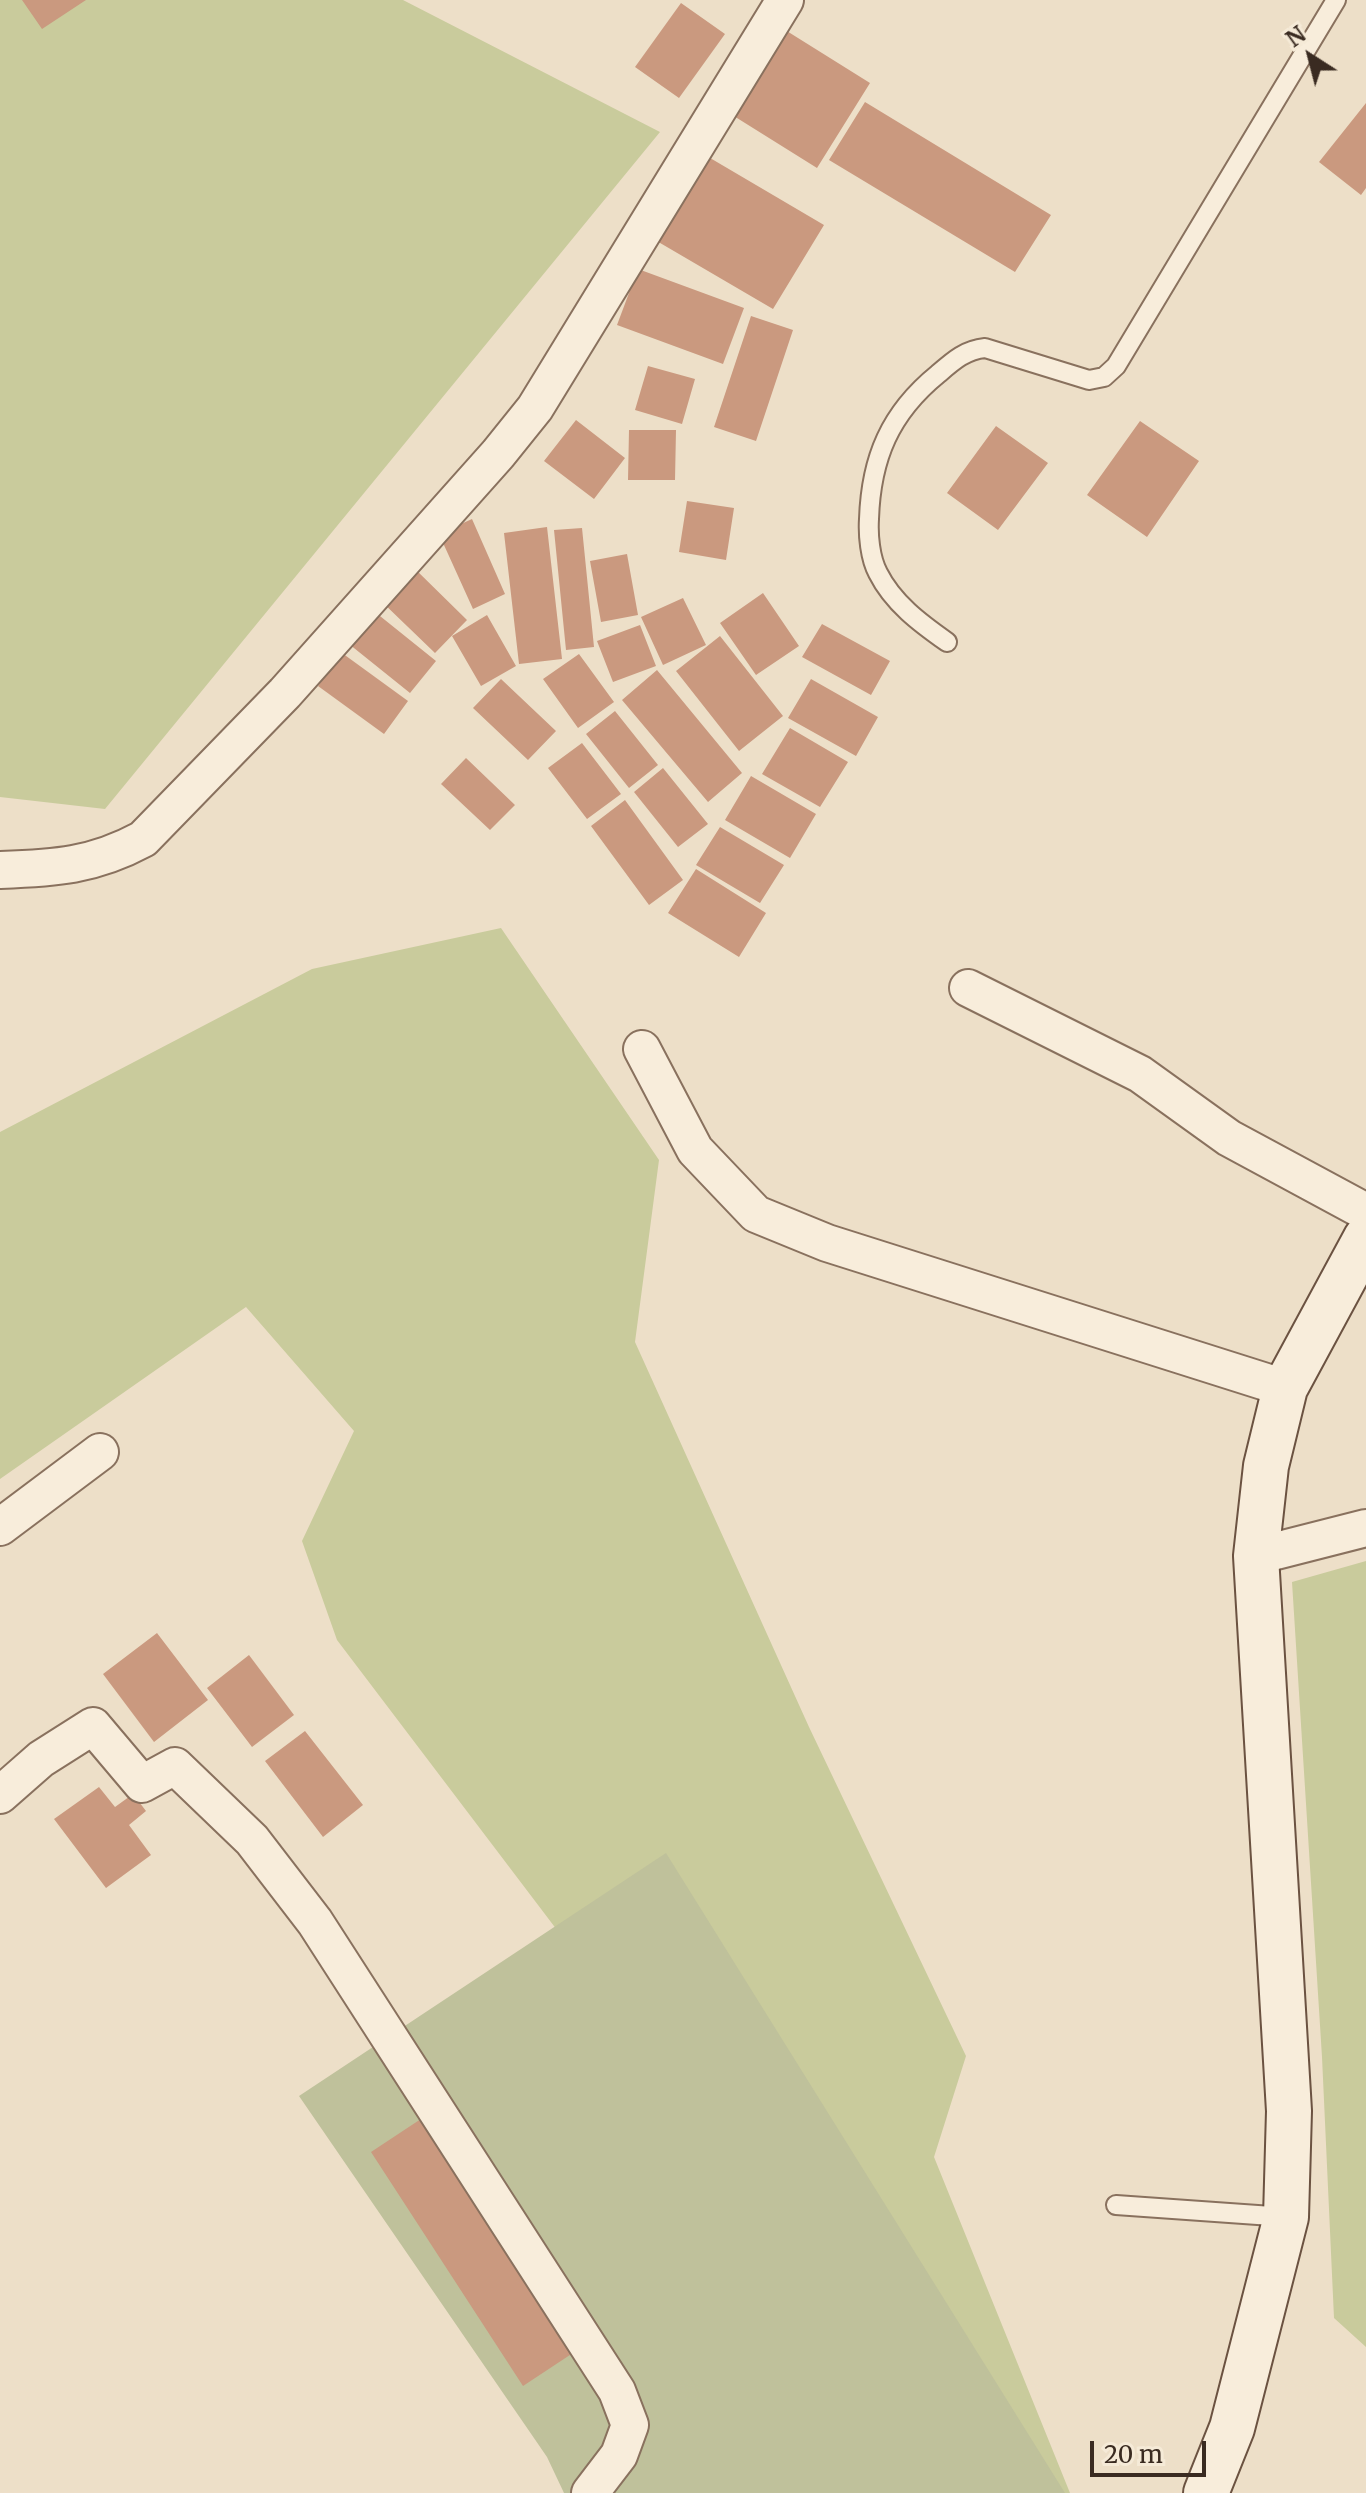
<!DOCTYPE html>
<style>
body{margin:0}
#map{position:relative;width:1366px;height:2493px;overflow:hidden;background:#eddfc8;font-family:Merriweather,serif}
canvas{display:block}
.north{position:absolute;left:1270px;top:16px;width:80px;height:80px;-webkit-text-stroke:6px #f5ead7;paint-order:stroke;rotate:324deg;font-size:22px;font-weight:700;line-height:32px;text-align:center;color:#3a2b21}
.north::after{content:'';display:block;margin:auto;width:28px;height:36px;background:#3a2b21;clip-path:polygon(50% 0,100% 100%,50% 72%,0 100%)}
.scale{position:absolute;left:1090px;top:2441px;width:116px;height:36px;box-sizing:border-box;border:4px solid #3a2b21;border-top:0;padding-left:10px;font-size:24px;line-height:28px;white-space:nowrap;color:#3a2b21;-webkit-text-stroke:6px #f5ead7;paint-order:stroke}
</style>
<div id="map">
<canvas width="1366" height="2493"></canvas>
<div class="north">N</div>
<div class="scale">20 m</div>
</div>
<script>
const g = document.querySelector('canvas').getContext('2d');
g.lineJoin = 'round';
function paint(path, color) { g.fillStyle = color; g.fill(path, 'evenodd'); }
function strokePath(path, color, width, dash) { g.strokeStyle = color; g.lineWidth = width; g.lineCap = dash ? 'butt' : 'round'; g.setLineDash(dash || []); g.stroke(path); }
paint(new Path2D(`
 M 0,0 L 403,0 L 660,132 L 105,809 L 0,797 Z
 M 501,928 L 659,1160 L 635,1342 L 809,1727 L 966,2056 L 934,2157 L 1070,2493 L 659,2493 L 777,2220 L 337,1640 L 302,1541 L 354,1431 L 246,1307 L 0,1479 L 0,1132 L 312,969 Z
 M 1366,1561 L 1366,2347 L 1334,2318 L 1322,2057 L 1292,1582 Z`), '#c9cb9c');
paint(new Path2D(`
 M 666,1853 L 1065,2493 L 564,2493 L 547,2457 L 299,2096 Z`), '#bfc19b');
paint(new Path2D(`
 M 22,0 L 86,0 L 42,29 Z
 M 681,3 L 725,34 L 679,98 L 635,67 Z
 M 782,28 L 870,83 L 817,168 L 729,113 Z
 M 865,102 L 1051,215 L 1015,272 L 829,160 Z
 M 1366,103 L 1366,188 L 1361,195 L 1319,162 Z
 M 705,155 L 824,225 L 773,309 L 655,240 Z
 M 638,269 L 744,308 L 723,364 L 617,325 Z
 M 751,316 L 793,330 L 756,441 L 714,427 Z
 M 648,366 L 695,379 L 682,424 L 635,410 Z
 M 576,420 L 625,458 L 594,499 L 544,461 Z
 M 1140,421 L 1199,461 L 1147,537 L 1087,495 Z
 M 996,426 L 1048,463 L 998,530 L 947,493 Z
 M 629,430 L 676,430 L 675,480 L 628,480 Z
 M 687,501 L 734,508 L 726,560 L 679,552 Z
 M 472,519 L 505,594 L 473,609 L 439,534 Z
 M 547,527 L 562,659 L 519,664 L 504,533 Z
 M 582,528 L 594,647 L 566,650 L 554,530 Z
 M 627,554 L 638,615 L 601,622 L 590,561 Z
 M 412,566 L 467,620 L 435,653 L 380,600 Z
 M 763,593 L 799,646 L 756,675 L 720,623 Z
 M 683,598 L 706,645 L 663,665 L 641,617 Z
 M 375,612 L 436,661 L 410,693 L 349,644 Z
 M 487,615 L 516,666 L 481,686 L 452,636 Z
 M 822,624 L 890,661 L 871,695 L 802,657 Z
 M 640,625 L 656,666 L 613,682 L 597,641 Z
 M 720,636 L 783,716 L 739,751 L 676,671 Z
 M 342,653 L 408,701 L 384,734 L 318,686 Z
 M 579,654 L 614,702 L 578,728 L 543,679 Z
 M 657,670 L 742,773 L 708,802 L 622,700 Z
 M 501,679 L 556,731 L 528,760 L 473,708 Z
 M 811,679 L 878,717 L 856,756 L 788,718 Z
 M 615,711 L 658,765 L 629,788 L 586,734 Z
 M 790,728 L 848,762 L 820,807 L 762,774 Z
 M 582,743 L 621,794 L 587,819 L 548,768 Z
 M 466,758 L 515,805 L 490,830 L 441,784 Z
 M 663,768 L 708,824 L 678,847 L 634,792 Z
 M 751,776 L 816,814 L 790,858 L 725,820 Z
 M 625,800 L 683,880 L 649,905 L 591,826 Z
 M 720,827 L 784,865 L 760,903 L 696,865 Z
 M 696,869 L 766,913 L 739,957 L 668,913 Z
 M 157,1633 L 208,1700 L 154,1742 L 103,1674 Z
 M 249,1655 L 294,1715 L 252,1747 L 207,1688 Z
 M 305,1731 L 363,1805 L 323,1837 L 265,1761 Z
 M 99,1787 L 115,1807 L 133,1794 L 146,1811 L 129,1825 L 151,1855 L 106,1888 L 54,1819 Z
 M 427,2115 L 579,2349 L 523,2386 L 371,2152 Z`), '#ca997f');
const service = new Path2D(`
 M 947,642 C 920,623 893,603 878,573 C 870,558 868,535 869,519 C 871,458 890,413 938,374 C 953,361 965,350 985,348 L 1089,380 L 1104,377 L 1116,366 L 1336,0
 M 1116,2205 L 1286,2217`);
const minor = new Path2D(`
 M 0,870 C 55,868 93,866 143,839 L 285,693 L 498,454 L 535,408 L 785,0
 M 968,988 L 1140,1074 L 1229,1138 L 1366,1212
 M 642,1049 L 695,1150 L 756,1214 L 827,1243 L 1285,1388
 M 0,1527 L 100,1452
 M 1256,1556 L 1366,1528
 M 0,1795 L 41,1759 L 93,1726 L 142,1784 L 175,1766 L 252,1840 L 315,1922 L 617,2391 L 630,2425 L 619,2455 L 590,2493`);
const secondary = new Path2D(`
 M 1206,2493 L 1232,2428 L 1286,2217 L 1289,2111 L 1256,1556 L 1266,1466 L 1285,1388 L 1366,1238`);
strokePath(service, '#89715e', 22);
strokePath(minor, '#89715e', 40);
strokePath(secondary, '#6b5241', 48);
strokePath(service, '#f8eddb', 18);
strokePath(minor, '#f8eddb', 36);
strokePath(secondary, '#f8eddb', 44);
</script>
